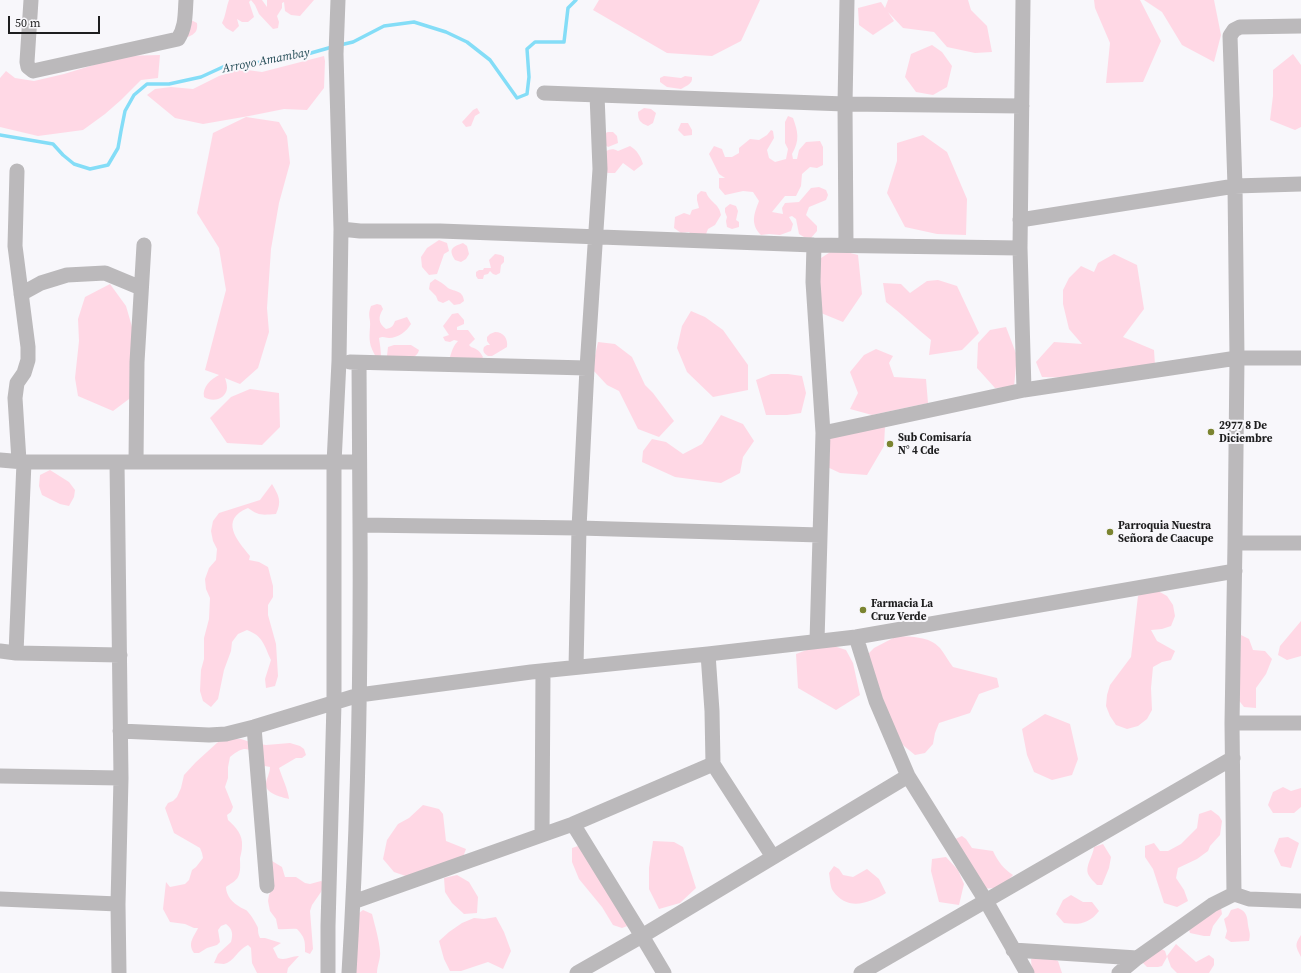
<!DOCTYPE html>
<meta charset="utf-8">
<style>
body{margin:0}
#map{position:relative;width:1301px;height:973px;overflow:hidden;background:#f8f7fb;font-family:"Source Serif 4",serif}
canvas{display:block}
.scale{position:absolute;left:8px;top:16px;width:92px;height:18px;box-sizing:border-box;border:2px solid #1e1e1f;border-top:0;padding-left:5px;font-size:12px;line-height:14px;white-space:nowrap;color:#1e1e1f;-webkit-text-stroke:3px #f8f7fb;paint-order:stroke}
</style>
<div id="map">
<canvas width="1301" height="973"></canvas>
<div class="scale">50 m</div>
</div>
<script>
const g = document.querySelector('canvas').getContext('2d');
g.lineJoin = 'round';
function paint(path, color) { g.fillStyle = color; g.fill(path, 'evenodd'); }
function strokePath(path, color, width, dash) { g.strokeStyle = color; g.lineWidth = width; g.lineCap = dash ? 'butt' : 'round'; g.setLineDash(dash || []); g.stroke(path); }
function drawText(font, color, halo, rows, align = 'center') {
  g.font = font + ' "Source Serif 4",serif'; g.lineWidth = 4; g.setLineDash([]); g.textBaseline = 'middle'; g.strokeStyle = halo; g.fillStyle = color; for (const [text, x, y, turn = 0] of rows) {
    g.save(); g.translate(x, y); g.rotate((+turn || 0) * Math.PI / 180); g.textAlign = isNaN(turn) ? turn : align; if (halo) g.strokeText(text, 0, 0); g.fillText(text, 0, 0); g.restore();
  }
}
paint(new Path2D(`
 M 229,0 L 262,0 L 267,7 L 267,0 L 314,0 L 300,16 L 291,15 L 285,11 L 284,2 L 282,3 L 282,8 L 277,16 L 279,22 L 278,28 L 273,29 L 259,14 L 255,5 L 251,0 L 249,2 L 254,17 L 248,22 L 242,22 L 237,19 L 239,26 L 233,32 L 226,28 L 222,23 C 226,15 226,8 229,0 Z
 M 599,0 L 760,0 L 741,41 L 712,56 L 667,53 L 593,10 Z
 M 888,0 L 968,0 L 971,10 L 987,26 L 992,52 L 975,53 L 947,47 L 934,32 L 903,28 L 888,12 L 894,21 L 873,35 L 859,25 L 858,8 L 881,2 L 885,8 Z
 M 1094,0 L 1140,0 L 1161,41 L 1143,82 L 1106,83 L 1110,43 L 1095,8 Z
 M 1144,0 L 1214,0 L 1221,35 L 1214,62 L 1182,45 L 1162,12 Z
 M 191,20 L 197,23 C 198,31 195,34 188,37 L 184,33 Z
 M 932,45 L 942,52 L 952,66 L 947,87 L 933,95 L 916,92 L 905,77 L 911,54 Z
 M 1293,54 L 1301,65 L 1301,127 L 1295,130 L 1270,120 L 1273,96 L 1273,70 Z
 M 160,55 L 158,78 L 141,80 L 121,100 L 105,114 L 83,130 L 38,136 L 0,127 L 0,78 L 6,71 L 15,78 L 34,81 L 64,74 L 123,56 Z
 M 324,56 L 325,61 L 324,88 L 307,110 L 284,109 L 249,116 L 203,124 L 175,118 L 147,95 L 155,89 L 171,87 L 193,89 L 219,76 L 240,69 L 262,72 Z
 M 664,76 L 681,78 L 685,76 L 692,77 C 693,84 686,86 681,89 L 667,87 L 660,82 L 660,78 Z
 M 477,108 L 480,113 L 475,116 L 471,126 L 466,127 L 462,122 L 473,110 Z
 M 644,108 L 651,109 L 656,113 L 653,123 L 648,126 C 640,123 638,120 638,112 Z
 M 788,116 L 793,118 C 798,132 800,140 792,154 L 793,159 L 797,159 L 799,150 L 806,142 L 820,141 L 823,147 L 823,165 L 817,168 L 810,167 L 802,174 L 801,186 L 796,196 L 785,196 L 772,212 L 783,214 L 782,208 L 785,203 L 799,202 L 811,188 L 819,187 L 826,190 L 828,195 L 826,200 L 809,207 L 806,215 L 817,226 L 817,231 L 811,238 L 804,237 L 799,234 L 796,219 L 792,216 L 789,217 L 793,224 L 791,231 L 780,235 L 769,234 L 761,235 C 750,224 754,214 759,201 L 753,192 L 743,191 L 725,195 L 719,188 L 719,178 L 725,178 L 719,174 L 709,154 L 714,146 L 722,149 L 725,157 L 732,157 L 739,153 L 739,148 L 750,139 L 759,140 L 767,135 L 771,130 L 773,131 L 774,138 L 767,150 L 769,158 L 775,162 L 786,159 L 788,149 L 785,143 L 785,122 Z
 M 246,117 L 279,122 L 287,136 L 290,163 L 279,203 L 271,249 L 267,308 L 269,332 L 258,368 L 240,384 L 225,378 C 226,381 227,384 227,388 C 226,399 213,403 204,397 C 202,387 211,379 219,375 L 205,370 L 226,290 L 219,248 L 197,213 L 213,133 Z
 M 681,123 L 688,123 L 692,130 L 692,135 L 684,136 L 678,130 Z
 M 608,132 L 613,132 L 617,136 L 618,143 L 608,147 L 602,142 L 603,134 Z
 M 923,135 L 947,152 L 967,199 L 966,235 L 937,234 L 905,227 L 887,193 L 897,161 L 897,143 Z
 M 630,146 C 637,150 641,157 643,164 L 634,171 L 623,163 L 615,173 L 608,173 L 600,169 L 600,155 C 606,151 611,147 618,151 Z
 M 701,191 L 706,192 C 710,203 719,203 721,215 L 715,225 L 708,229 L 706,234 L 692,235 L 689,232 L 681,233 L 674,228 L 675,217 L 684,213 L 690,215 L 692,210 L 699,208 L 697,200 L 697,195 Z
 M 730,204 L 736,206 L 738,211 L 736,220 L 739,222 L 739,227 L 732,229 L 727,227 L 726,221 L 727,217 L 725,212 L 725,208 Z
 M 439,240 L 447,243 L 449,251 L 444,254 L 437,274 L 429,275 L 422,267 L 421,257 L 427,248 Z
 M 463,243 L 467,246 L 469,254 L 466,259 L 461,262 L 455,260 C 448,249 452,247 463,243 Z
 M 835,249 L 858,255 L 862,294 L 843,322 L 821,313 L 813,282 L 821,258 Z
 M 495,254 L 501,255 L 504,257 L 504,262 L 501,265 L 500,273 L 496,275 L 493,274 L 490,271 L 488,274 L 484,275 L 483,279 L 478,279 L 476,276 L 476,272 L 479,270 L 483,270 L 484,268 L 491,268 L 489,260 Z
 M 1114,254 L 1137,265 L 1144,309 L 1123,337 L 1154,350 L 1155,365 L 1078,378 L 1042,377 L 1036,362 L 1054,342 L 1082,344 L 1069,329 L 1063,304 L 1063,290 L 1069,278 L 1081,266 L 1094,272 L 1098,263 Z
 M 435,279 C 439,281 444,284 448,288 C 455,292 463,290 464,301 L 460,304 L 454,305 L 449,300 L 443,303 L 438,301 L 436,296 L 429,289 L 430,283 Z
 M 938,280 L 957,286 L 979,333 L 962,350 L 929,355 L 931,340 C 916,328 902,314 886,302 L 883,283 L 901,284 L 910,293 L 927,281 Z
 M 110,284 L 126,306 L 139,351 L 133,396 L 113,411 L 78,396 L 75,378 L 79,341 L 78,319 L 85,297 Z
 M 377,304 L 381,305 L 383,309 C 378,317 378,323 386,329 C 392,328 393,326 395,321 L 407,317 L 411,324 C 407,331 398,338 389,338 C 385,338 384,336 379,338 C 380,345 381,351 381,358 L 376,357 C 369,345 369,340 370,327 C 371,318 367,316 371,306 Z
 M 691,311 L 705,317 L 723,330 L 748,365 L 748,390 L 713,397 L 687,372 L 677,348 L 682,326 Z
 M 458,313 L 464,320 L 464,324 L 457,327 L 457,330 L 468,330 L 475,339 L 469,345 L 471,347 C 477,349 480,351 483,357 L 480,361 L 452,362 L 450,357 C 452,351 453,346 458,341 L 454,340 L 450,342 L 445,341 L 443,337 L 449,335 L 443,326 L 452,314 Z
 M 1006,327 L 1017,356 L 1014,387 L 995,388 L 977,368 L 978,343 L 990,330 Z
 M 495,332 C 504,332 508,339 507,347 L 492,356 L 488,356 C 485,354 482,352 484,347 L 487,345 L 490,345 L 487,341 L 487,337 L 490,334 Z
 M 598,342 L 615,344 L 632,357 L 645,385 L 653,393 L 674,421 L 659,437 L 638,429 L 619,391 L 607,385 L 592,369 Z
 M 394,345 L 411,345 L 419,350 C 416,363 397,357 387,356 L 388,347 Z
 M 876,349 L 893,356 L 889,363 L 894,377 L 926,379 L 928,403 L 872,415 L 850,409 L 858,393 L 850,372 L 864,355 Z
 M 771,374 L 788,374 L 802,376 L 806,393 L 801,413 L 787,415 L 766,415 L 756,380 Z
 M 250,389 L 279,393 L 280,427 L 262,445 L 227,443 L 210,418 L 231,397 Z
 M 721,415 L 743,424 L 754,441 L 743,457 L 740,473 L 721,483 L 705,481 L 675,477 L 642,462 L 643,451 L 652,439 L 666,442 L 683,454 L 702,444 Z
 M 885,426 L 884,446 L 867,475 L 840,473 L 823,465 L 821,448 L 833,436 Z
 M 50,470 L 69,482 L 75,490 L 74,497 L 69,506 L 60,504 L 42,495 L 39,486 L 40,475 Z
 M 272,484 C 279,496 282,501 276,514 C 262,515 259,516 248,508 C 219,520 237,540 250,556 L 249,560 L 259,562 L 268,567 L 273,586 L 273,597 L 268,605 L 268,615 L 276,644 L 278,676 L 275,686 L 266,688 L 265,679 L 271,660 C 264,645 263,636 247,630 L 238,634 L 232,642 L 231,651 L 224,670 L 218,699 L 211,707 L 203,701 L 200,691 L 201,670 L 204,659 L 204,638 L 209,619 L 210,598 L 206,589 L 205,579 L 209,568 L 216,560 L 217,549 L 213,541 L 211,531 L 213,521 L 219,513 L 260,500 Z
 M 1147,591 L 1158,591 L 1167,596 L 1173,605 L 1175,616 L 1171,626 L 1162,629 L 1151,630 L 1157,641 L 1175,651 L 1171,660 L 1162,662 L 1153,667 L 1151,688 L 1152,710 L 1147,719 L 1138,726 L 1127,729 L 1116,725 L 1110,716 L 1106,706 L 1107,695 L 1110,685 L 1131,657 L 1138,596 Z
 M 1301,621 L 1301,656 L 1287,660 L 1278,655 L 1280,646 Z
 M 1241,635 L 1249,639 L 1253,650 L 1265,651 L 1272,659 L 1266,674 L 1256,688 L 1256,708 L 1244,707 L 1237,698 Z
 M 897,636 C 912,637 929,636 940,648 C 945,654 948,661 953,667 L 997,678 L 999,687 L 979,694 L 970,713 L 939,723 L 935,733 L 933,744 L 925,753 L 915,755 L 898,741 L 867,655 L 874,648 Z
 M 834,646 L 846,650 L 853,663 L 860,695 L 836,710 L 798,688 L 796,654 L 812,648 Z
 M 1045,714 L 1070,724 L 1078,759 L 1072,775 L 1052,780 L 1034,772 L 1027,755 L 1022,729 Z
 M 230,739 L 241,739 L 253,743 L 266,745 L 290,743 L 300,746 L 304,749 L 306,755 L 302,758 L 296,758 L 279,768 C 282,777 288,790 289,799 C 281,797 264,793 266,783 C 267,777 270,773 270,767 L 265,766 L 262,771 C 252,753 251,740 230,757 L 228,767 L 228,778 L 225,787 L 233,807 L 231,812 L 227,815 L 228,820 C 236,827 243,835 242,846 C 242,850 241,854 240,858 C 240,865 241,871 238,877 C 236,881 230,884 226,887 C 226,896 233,903 240,907 C 243,909 246,909 248,912 C 251,915 257,925 258,928 C 258,932 258,934 260,938 L 265,938 L 281,943 L 273,948 L 278,958 C 286,961 290,956 299,956 L 288,968 L 287,973 L 257,973 L 252,963 L 251,948 L 248,945 C 238,949 234,962 224,964 C 221,964 217,963 214,963 L 218,954 L 231,942 C 233,935 233,929 226,924 L 221,926 L 218,930 L 220,942 L 217,945 L 207,948 L 199,953 L 194,953 C 187,943 194,937 198,928 L 194,928 L 185,924 L 170,922 L 163,909 L 166,882 L 170,887 L 185,884 L 189,880 L 192,870 L 196,867 L 203,858 L 202,853 L 200,848 L 174,833 L 165,808 L 168,803 L 173,801 L 177,797 L 181,788 L 184,775 L 196,762 L 218,742 Z
 M 1283,787 L 1291,791 L 1301,788 L 1301,807 L 1294,813 L 1273,813 L 1268,805 L 1273,792 Z
 M 423,805 L 439,809 L 443,814 L 446,841 L 466,849 L 459,868 L 420,881 L 394,872 L 383,859 L 387,840 L 398,824 L 409,818 Z
 M 1211,810 L 1219,816 L 1222,821 L 1220,835 L 1210,846 L 1208,851 L 1197,859 L 1178,868 L 1176,878 L 1184,890 L 1188,901 L 1177,907 L 1164,903 L 1153,869 L 1145,857 L 1145,846 L 1154,843 L 1160,851 L 1168,851 L 1181,844 L 1197,828 L 1199,814 Z
 M 962,836 L 966,839 L 972,848 L 993,851 C 998,862 1004,869 1013,875 C 1003,886 996,890 982,888 L 953,840 Z
 M 1288,837 L 1299,843 L 1291,868 L 1281,866 L 1274,851 L 1279,838 Z
 M 653,841 L 674,842 L 683,847 L 696,888 L 680,903 L 659,909 L 649,889 L 649,868 Z
 M 1103,844 L 1111,857 L 1109,868 L 1102,885 L 1097,885 C 1094,882 1090,878 1088,874 C 1085,866 1093,856 1094,847 Z
 M 581,845 L 630,925 L 622,928 L 613,925 L 602,907 L 579,879 L 572,862 L 572,848 Z
 M 946,857 L 958,870 L 964,884 L 959,905 L 939,902 L 931,871 L 932,859 Z
 M 272,861 L 282,867 L 285,877 L 296,877 L 305,883 L 310,884 L 321,881 L 323,882 L 323,887 L 321,892 L 312,905 L 310,911 L 313,949 L 310,954 L 305,952 C 305,940 305,938 297,929 C 291,928 284,930 278,929 L 276,919 L 270,911 L 268,901 L 269,895 L 274,885 Z
 M 834,866 L 839,869 L 843,875 L 853,877 L 867,869 L 879,879 L 886,893 C 868,904 847,911 833,891 C 830,887 830,878 829,873 Z
 M 457,875 L 469,882 L 478,897 L 477,913 L 464,914 L 452,903 L 445,892 L 444,878 Z
 M 1071,895 L 1083,902 L 1092,902 L 1099,911 C 1089,924 1079,925 1064,923 L 1056,914 L 1063,900 Z
 M 1221,908 L 1222,914 L 1213,926 L 1210,936 L 1204,936 L 1190,933 L 1188,927 Z
 M 1238,908 C 1247,912 1247,916 1248,925 C 1249,932 1251,933 1249,941 L 1231,942 L 1225,938 L 1227,931 L 1224,919 L 1228,916 L 1231,910 Z
 M 363,910 L 372,914 C 375,926 379,939 380,951 C 381,958 377,966 377,973 L 351,973 L 355,916 Z
 M 496,917 L 504,932 L 511,951 L 503,969 L 488,962 L 461,971 L 450,971 L 444,959 L 439,941 L 449,932 L 462,923 L 474,918 L 484,919 Z
 M 1301,935 L 1301,957 C 1296,947 1294,945 1301,935 Z
 M 1176,944 L 1196,962 L 1209,955 L 1214,959 L 1214,965 L 1209,973 L 1177,973 L 1171,967 L 1167,956 Z
 M 1157,946 L 1165,951 L 1167,957 L 1162,966 L 1158,967 L 1147,967 L 1143,963 L 1142,955 Z
 M 1040,957 L 1048,957 L 1058,961 L 1062,973 L 1032,973 L 1031,959 Z`), '#ffd8e5');
strokePath(new Path2D(`
 M 340,45 L 353,42 L 384,26 L 414,22 L 446,32 L 467,42 L 490,60 L 517,98 L 527,94 L 529,77 L 527,49 L 535,42 L 564,42 L 568,8 L 576,0
 M 0,135 L 53,144 L 63,155 L 74,164 L 90,169 L 108,165 L 118,148 L 121,131 L 125,111 L 134,95 L 147,84 L 169,84 L 201,77 L 225,66 L 290,59 L 332,47`), '#84ddf7', 3.5);
strokePath(new Path2D(`
 M 31,0 L 27,62 L 28,67 L 33,71 L 178,39 C 186,27 185,14 186,0
 M 1023,0 L 1020,248 L 1024,390
 M 544,93 L 845,104 L 1022,106
 M 17,171 L 15,246 L 28,347 L 28,360 L 24,373 L 17,383 L 15,398 L 19,461
 M 1020,220 L 1235,186 L 1301,184
 M 341,229 L 360,231 L 440,231 L 814,245 L 1020,248
 M 814,245 L 813,282 L 823,433 L 817,641
 M 846,245 L 845,104 L 847,0
 M 21,294 L 41,283 L 67,275 L 105,273 L 141,288
 M 350,362 L 587,368
 M 823,433 L 1024,390 L 1237,358 L 1301,358
 M 0,460 L 24,462 L 359,462
 M 117,462 L 121,778 L 118,904 L 119,973
 M 136,462 L 137,362 L 144,245
 M 360,525 L 579,528 L 820,535
 M 1235,543 L 1301,543
 M 856,637 L 876,701 L 908,776 L 986,901 L 1027,973
 M 0,651 L 16,653 L 120,655
 M 16,653 L 24,462
 M 708,654 L 712,711 L 713,764 L 773,857
 M 576,667 L 579,528 L 587,368 L 600,169 L 597,95
 M 1232,723 L 1301,723
 M 254,727 L 267,886
 M 120,731 L 209,735 L 226,734 L 254,727 L 359,695 L 531,672 L 708,654 L 856,637 L 1235,571
 M 0,776 L 121,778
 M 573,824 L 642,936 L 664,973
 M 542,834 L 543,671
 M 1234,894 L 1232,723 L 1235,543 L 1237,358 L 1235,186 L 1230,36 L 1234,30 L 1240,27 L 1301,26
 M 0,899 L 118,904
 M 353,902 L 573,824 L 713,764
 M 1013,950 L 1137,958
 M 328,973 L 328,926 L 334,703 L 334,463 L 339,361 L 341,229 L 336,54 L 338,0
 M 349,973 C 358,824 361,675 360,526 C 360,472 359,417 359,363
 M 577,973 L 642,936 L 908,776
 M 861,973 L 1233,758
 M 1119,973 L 1137,958 L 1212,905 L 1234,894 L 1249,899 L 1301,901`), '#bbb9bb', 15);
for (const [x, y, r, color] of [
 [1211,432,4,"#7b8430"],
 [890,444,4,"#7b8430"],
 [1110,532,4,"#7b8430"],
 [863,610,4,"#7b8430"]
]) { const dot = new Path2D(); dot.arc(x, y, r, 0, 2 * Math.PI); g.fillStyle = color; g.fill(dot); strokePath(dot, '#f8f7fb', 1.5); }
drawText('bold 11px', '#1e1e1f', '#f8f7fb', [
 ["2977 8 De",1219,426],
 ["Diciembre",1219,439],
 ["Sub Comisaría",898,438],
 ["N° 4 Cde",898,451],
 ["Parroquia Nuestra",1118,526],
 ["Señora de Caacupe",1118,539],
 ["Farmacia La",871,604],
 ["Cruz Verde",871,617]
], 'left');
drawText('italic 12px', '#1d4651', '#f8f7fb', [
 ["Arroyo Amambay",266,61,-11]
]);
</script>
